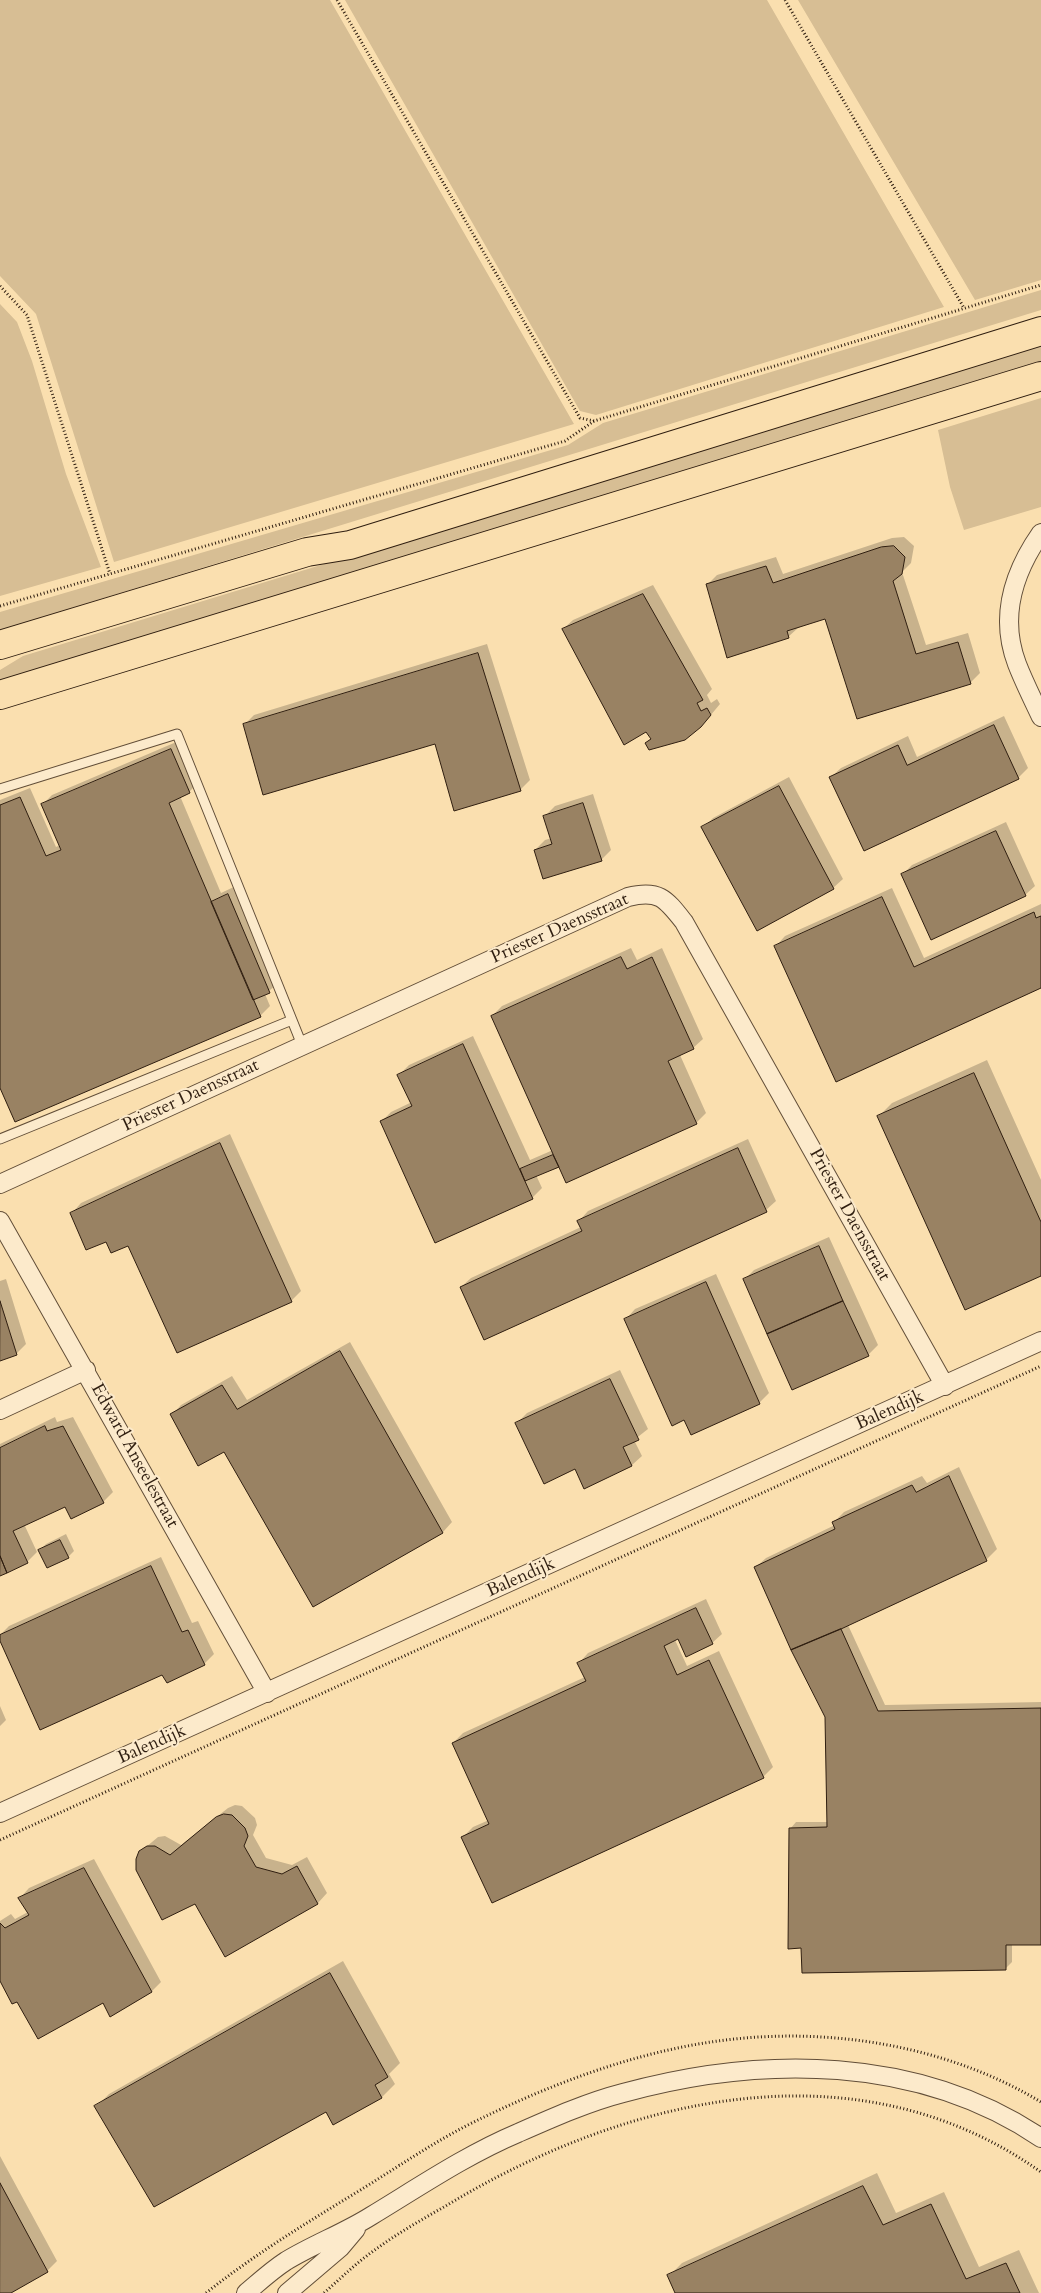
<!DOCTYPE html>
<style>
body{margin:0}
canvas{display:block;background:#fadfaf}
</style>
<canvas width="1041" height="2293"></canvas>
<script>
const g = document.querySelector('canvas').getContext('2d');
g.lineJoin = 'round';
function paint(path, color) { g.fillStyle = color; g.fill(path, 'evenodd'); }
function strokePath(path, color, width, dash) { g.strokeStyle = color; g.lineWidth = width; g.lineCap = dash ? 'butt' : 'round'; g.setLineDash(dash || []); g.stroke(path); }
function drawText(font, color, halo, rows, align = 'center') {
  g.font = font + ' Cardo,serif'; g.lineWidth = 4; g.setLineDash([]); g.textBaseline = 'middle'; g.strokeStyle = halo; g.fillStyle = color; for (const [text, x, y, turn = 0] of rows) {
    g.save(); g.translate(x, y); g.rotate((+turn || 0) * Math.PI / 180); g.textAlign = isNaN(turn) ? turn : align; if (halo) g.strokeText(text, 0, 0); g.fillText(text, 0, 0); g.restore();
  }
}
paint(new Path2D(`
 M 0,0 L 330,0 L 574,424 L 114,562 L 36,314 L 0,276 Z
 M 345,0 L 767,0 L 944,307 L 596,415 L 580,411 Z
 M 798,0 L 1041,0 L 1041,280 L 975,300 Z
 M 1041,290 L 1041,310 L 0,630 L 0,612 L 568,445 L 603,423 Z
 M 0,304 L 17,322 L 32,361 L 66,474 L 101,567 L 0,596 Z
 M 1041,345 L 1041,365 L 0,683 L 0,670 L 23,656 Z
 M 1041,398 L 1041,507 L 964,530 L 950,487 L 938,430 Z`), '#d7be94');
paint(new Path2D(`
 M 904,537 L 914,546 L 911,563 L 902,572 L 926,645 L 968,633 L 980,673 L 971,682 L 858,717 L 825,617 L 798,628 L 788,637 L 707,585 L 717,575 L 776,557 L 783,574 L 892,538 Z
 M 653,585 L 712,689 L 707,695 L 711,703 L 717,699 L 720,704 L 710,716 L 646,743 L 652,737 L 563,629 L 573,620 Z
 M 487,644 L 530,780 L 520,790 L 435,742 L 244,725 L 254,715 Z
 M 1004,716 L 1028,768 L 1018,778 L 831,777 L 841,768 L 908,736 L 917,757 Z
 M 181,740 L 199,782 L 189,792 L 180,796 L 221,893 L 238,885 L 280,982 L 265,994 L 270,1006 L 260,1016 L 0,1084 L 0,800 L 30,788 L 56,847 L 60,845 L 43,804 L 52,795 Z
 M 789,777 L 843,879 L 833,888 L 703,828 L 713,818 Z
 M 593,794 L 611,850 L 601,860 L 535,850 L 545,840 L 552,838 L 545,816 L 555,806 Z
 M 1006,822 L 1035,886 L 1025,895 L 902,875 L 912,865 Z
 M 892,888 L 924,958 L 1041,904 L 1041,986 L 776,946 L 785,936 Z
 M 631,948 L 637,960 L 662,948 L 703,1039 L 693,1048 L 680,1055 L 706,1113 L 696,1123 L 536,1175 L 542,1188 L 532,1198 L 381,1122 L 391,1112 L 412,1102 L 399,1075 L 409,1065 L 473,1036 L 530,1160 L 553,1150 L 492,1016 L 502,1006 Z
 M 987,1060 L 1041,1180 L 1041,1275 L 879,1116 L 892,1103 Z
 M 230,1134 L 301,1291 L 291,1301 L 129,1244 L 106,1240 L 72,1213 L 81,1203 Z
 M 748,1139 L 776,1201 L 766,1210 L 461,1287 L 471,1278 L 581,1227 L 579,1221 L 588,1211 Z
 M 829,1237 L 878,1345 L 868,1355 L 744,1280 L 754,1270 Z
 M 716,1274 L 769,1393 L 759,1403 L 685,1419 L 626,1319 L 635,1309 Z
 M 6,1279 L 26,1344 L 16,1354 L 0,1360 L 0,1281 Z
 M 350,1342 L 452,1522 L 443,1532 L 313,1605 L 225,1450 L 172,1415 L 181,1405 L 232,1376 L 247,1400 Z
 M 620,1370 L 648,1429 L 634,1440 L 642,1456 L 632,1465 L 585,1488 L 576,1467 L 517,1423 L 527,1413 Z
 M 55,1417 L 57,1422 L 73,1417 L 113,1492 L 103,1502 L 66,1505 L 24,1524 L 37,1552 L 27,1562 L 0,1575 L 0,1444 Z
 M 959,1467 L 997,1549 L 987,1559 L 848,1625 L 885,1705 L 1041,1702 L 1041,1944 L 1012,1944 L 1012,1962 L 1005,1969 L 802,1947 L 790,1829 L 796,1822 L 828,1822 L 827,1717 L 756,1567 L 766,1558 L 835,1525 L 834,1522 L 844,1512 L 922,1476 L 927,1483 Z
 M 66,1534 L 74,1551 L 68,1557 L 40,1550 L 46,1544 Z
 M 161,1557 L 192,1623 L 198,1621 L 214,1654 L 204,1664 L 0,1638 L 0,1635 L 9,1626 Z
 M 706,1599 L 722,1634 L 712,1643 L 679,1638 L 675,1640 L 687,1666 L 719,1651 L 773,1767 L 763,1777 L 463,1837 L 473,1827 L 489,1820 L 453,1743 L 463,1733 L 585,1677 L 579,1663 L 588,1653 Z
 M 0,1706 L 6,1720 L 0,1726 Z
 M 235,1805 L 242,1806 L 255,1818 L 257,1825 L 253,1835 L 266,1858 L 292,1865 L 307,1857 L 327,1893 L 318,1903 L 225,1955 L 196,1902 L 140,1852 L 158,1837 L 165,1836 L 181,1845 L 228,1808 Z
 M 94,1859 L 161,1982 L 152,1991 L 110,2015 L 103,2002 L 18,2000 L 0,1978 L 0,1921 L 11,1914 L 15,1919 L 28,1912 L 20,1898 L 29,1888 Z
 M 343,1961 L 400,2063 L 389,2074 L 395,2084 L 382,2097 L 334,2124 L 326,2110 L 96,2107 L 109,2094 Z
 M 0,2156 L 57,2261 L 47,2271 L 9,2293 L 0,2293 Z
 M 877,2173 L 896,2213 L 944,2192 L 979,2267 L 1019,2250 L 1039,2293 L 677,2293 L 669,2276 L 682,2263 Z`), '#0003');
const building = new Path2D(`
 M 894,546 L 905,557 L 902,574 L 893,581 L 916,654 L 958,642 L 971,684 L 857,719 L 825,619 L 787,631 L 789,638 L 727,658 L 706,584 L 766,566 L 773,583 L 881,547 Z
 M 643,594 L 703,700 L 697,703 L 701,711 L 707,708 L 711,715 L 701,727 L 685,740 L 649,750 L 645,743 L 651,739 L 646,732 L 624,745 L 562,629 Z
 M 478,653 L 521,791 L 454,811 L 435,744 L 263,795 L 243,724 Z
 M 994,725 L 1019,779 L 864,851 L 829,777 L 898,745 L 907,765 Z
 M 171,749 L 190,793 L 169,803 L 261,1017 L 15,1122 L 0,1088 L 0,805 L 20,797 L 46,856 L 61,850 L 41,804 Z
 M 779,786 L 834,889 L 757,931 L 701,827 Z
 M 583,803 L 602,861 L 543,879 L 534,850 L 552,844 L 543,816 Z
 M 996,831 L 1026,896 L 931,940 L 901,874 Z
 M 228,894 L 270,993 L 253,1000 L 211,902 Z
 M 882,897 L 914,967 L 1034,912 L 1036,918 L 1041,916 L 1041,988 L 836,1082 L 774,946 Z
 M 621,957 L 627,969 L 652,957 L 694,1049 L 668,1061 L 697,1124 L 566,1183 L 491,1016 Z
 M 463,1044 L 533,1199 L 435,1243 L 380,1121 L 412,1106 L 397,1075 Z
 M 974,1073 L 1041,1222 L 1041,1276 L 965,1310 L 877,1116 Z
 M 220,1143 L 292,1302 L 177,1353 L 128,1246 L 111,1253 L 106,1242 L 86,1250 L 70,1213 Z
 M 738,1148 L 767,1212 L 484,1340 L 460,1287 L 582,1231 L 577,1221 Z
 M 553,1155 L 559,1167 L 525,1181 L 520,1169 Z
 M 819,1246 L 843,1301 L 767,1334 L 743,1279 Z
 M 706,1282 L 760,1404 L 691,1435 L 684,1420 L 672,1426 L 624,1319 Z
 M 0,1301 L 17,1355 L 0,1361 Z
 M 843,1301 L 869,1356 L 792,1390 L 767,1334 Z
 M 340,1351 L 443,1533 L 313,1607 L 224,1452 L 198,1466 L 170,1414 L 222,1385 L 237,1409 Z
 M 610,1379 L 639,1440 L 623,1447 L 632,1466 L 584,1489 L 575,1469 L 544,1484 L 515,1423 Z
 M 45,1426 L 47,1431 L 63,1426 L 104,1503 L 71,1519 L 65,1507 L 13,1531 L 28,1563 L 7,1573 L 0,1556 L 0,1448 Z
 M 949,1476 L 987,1561 L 841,1629 L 791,1650 L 754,1567 L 835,1529 L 832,1522 L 912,1485 L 916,1492 Z
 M 60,1540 L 69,1558 L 47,1568 L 38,1550 Z
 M 0,1556 L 7,1573 L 0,1576 Z
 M 151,1566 L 182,1632 L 188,1630 L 205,1665 L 167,1683 L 162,1675 L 40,1730 L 0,1641 L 0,1635 Z
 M 696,1608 L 713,1644 L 686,1657 L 678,1639 L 664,1646 L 677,1675 L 709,1660 L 764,1778 L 492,1903 L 461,1837 L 489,1824 L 452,1743 L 586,1681 L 577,1663 Z
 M 841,1629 L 878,1711 L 1041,1708 L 1041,1945 L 1006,1945 L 1006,1970 L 802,1973 L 801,1948 L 788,1949 L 789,1828 L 827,1827 L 825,1717 L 791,1650 Z
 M 224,1814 L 232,1815 L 245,1828 L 248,1836 L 244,1846 L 256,1867 L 282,1874 L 297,1866 L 318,1904 L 225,1957 L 195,1904 L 162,1920 L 136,1870 L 136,1859 L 139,1851 L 147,1846 L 155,1846 L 170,1855 L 216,1817 Z
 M 84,1868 L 152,1992 L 110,2017 L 103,2003 L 38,2039 L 17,2002 L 12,2004 L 0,1981 L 0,1923 L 5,1928 L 29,1915 L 18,1898 Z
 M 330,1973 L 388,2077 L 375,2085 L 382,2098 L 333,2125 L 326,2112 L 154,2207 L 94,2106 Z
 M 0,2183 L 48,2272 L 11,2293 L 0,2293 Z
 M 863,2186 L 883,2225 L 931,2204 L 966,2279 L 1006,2263 L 1020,2293 L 675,2293 L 667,2275 Z`);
paint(building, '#998263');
strokePath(building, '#2f1e10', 1);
const lane = new Path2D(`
 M 0,789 L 177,734 L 302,1045
 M 0,1139 L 292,1020`);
const street = new Path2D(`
 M 1041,533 C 1013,573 999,617 1017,664 C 1024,682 1033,700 1041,717
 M 0,1184 L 628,897 C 659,889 666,899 684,922 L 945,1386
 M 0,1221 L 267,1693
 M 0,1410 L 86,1370
 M 0,1813 L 1041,1341
 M 246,2293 C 259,2282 272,2270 286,2261 C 314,2244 344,2233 371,2216 C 419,2187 466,2155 518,2133 C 552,2118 588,2102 623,2093 C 762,2055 918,2055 1041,2138
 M 287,2293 L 340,2248 L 356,2229`);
const highway = new Path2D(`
 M 0,645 L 307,552 L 350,545 L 1041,331
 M 0,695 L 1041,376`);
strokePath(lane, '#624e38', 11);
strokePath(street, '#624e38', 20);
strokePath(highway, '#2f1e10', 30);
strokePath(new Path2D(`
 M 337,0 L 580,418 L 594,421 L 1041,285
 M 785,0 L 964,308
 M 0,286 L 27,315 L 110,574
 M 0,606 L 565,441 L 594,421
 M 0,1840 L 1041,1366
 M 206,2293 C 255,2254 308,2222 362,2189 C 401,2165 438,2139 480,2119 C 554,2083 636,2052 718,2041 C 828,2026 946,2045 1041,2102
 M 324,2293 C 340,2279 355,2264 372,2252 C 396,2234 423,2219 449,2204 C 629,2096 857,2042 1041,2172`), '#2f1e10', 3, [1, 2.5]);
strokePath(lane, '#fceacb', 9);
strokePath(street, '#fceacb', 18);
strokePath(highway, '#fadfaf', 28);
drawText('18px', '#2f1e10', '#fceacb', [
 ["Priester Daensstraat",560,929,-24],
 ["Priester Daensstraat",191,1096,-25],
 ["Priester Daensstraat",849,1215,61],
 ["Balendijk",890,1411,-24],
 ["Edward Anseelestraat",134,1456,61],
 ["Balendijk",521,1578,-24],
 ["Balendijk",152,1745,-24]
]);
</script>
